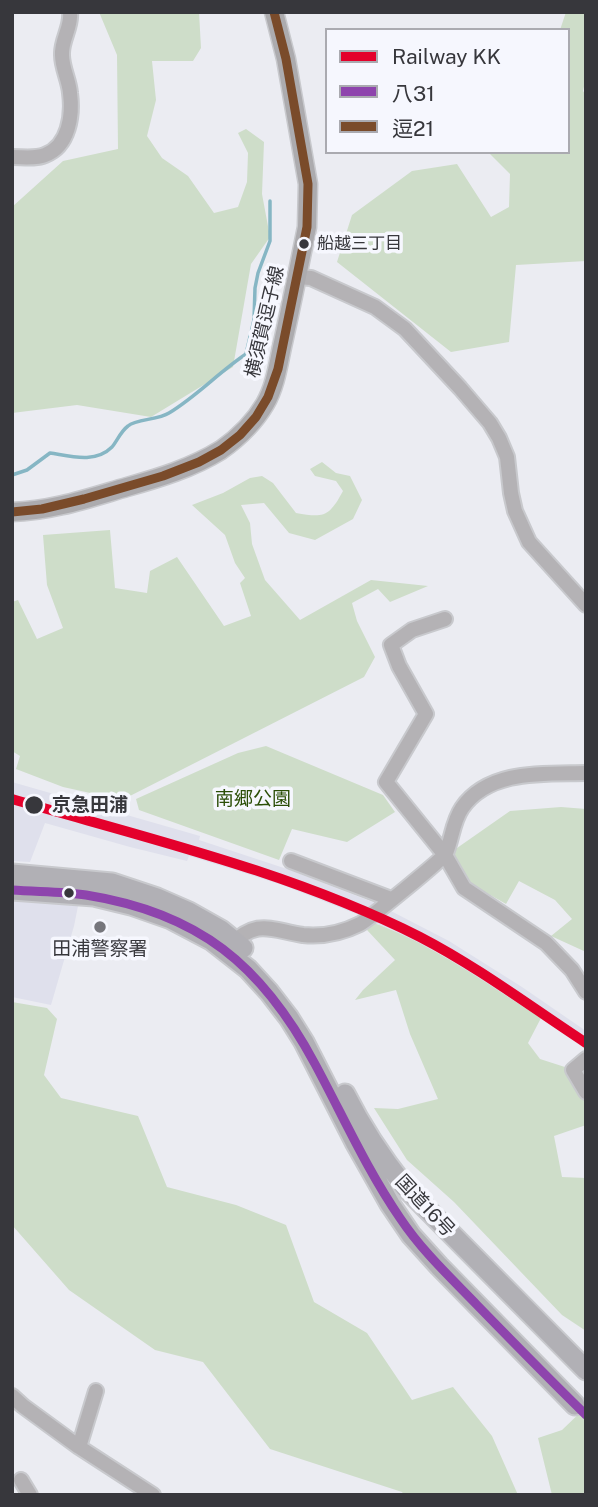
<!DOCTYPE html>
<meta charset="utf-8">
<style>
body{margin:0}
#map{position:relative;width:598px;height:1507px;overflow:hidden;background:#ebecf2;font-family:"Public Sans","Noto Sans JP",sans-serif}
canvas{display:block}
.frame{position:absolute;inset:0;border:14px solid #37373c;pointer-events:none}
.legend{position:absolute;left:325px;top:28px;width:245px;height:126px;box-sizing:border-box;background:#f6f7fe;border:2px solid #aaaab0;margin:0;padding:9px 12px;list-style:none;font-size:21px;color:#37373c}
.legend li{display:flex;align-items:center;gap:14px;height:35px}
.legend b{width:35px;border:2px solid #aaaab0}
</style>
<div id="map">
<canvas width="598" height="1507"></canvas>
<div class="frame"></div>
<ul class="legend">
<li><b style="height:9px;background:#e4002b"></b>Railway KK</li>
<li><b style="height:9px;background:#8e44ad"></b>八31</li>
<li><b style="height:9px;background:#7a4b2a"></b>逗21</li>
</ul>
</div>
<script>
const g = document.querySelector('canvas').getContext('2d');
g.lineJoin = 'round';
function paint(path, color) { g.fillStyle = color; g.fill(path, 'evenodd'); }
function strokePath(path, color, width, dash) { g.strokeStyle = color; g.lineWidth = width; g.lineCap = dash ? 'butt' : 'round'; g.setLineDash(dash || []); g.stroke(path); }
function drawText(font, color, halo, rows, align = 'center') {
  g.font = font + ' "Public Sans","Noto Sans JP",sans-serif'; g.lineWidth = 7; g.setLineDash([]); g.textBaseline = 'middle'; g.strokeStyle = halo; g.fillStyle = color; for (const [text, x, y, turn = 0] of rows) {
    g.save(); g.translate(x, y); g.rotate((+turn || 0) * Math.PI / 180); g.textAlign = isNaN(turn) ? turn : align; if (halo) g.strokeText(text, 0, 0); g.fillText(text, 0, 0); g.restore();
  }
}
paint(new Path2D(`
 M 12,782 L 200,836 L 199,840 L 290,870 L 375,903 L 364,917 L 285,886 L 235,870 L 189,856 L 187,861 L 130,847 L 45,823 L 30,862 L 12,861 Z
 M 12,900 L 78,906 L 74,926 L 51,1005 L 12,997 Z
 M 387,909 L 449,941 L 522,987 L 586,1031 L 586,1047 L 442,955 L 390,929 L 374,923 L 384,914 Z`), '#dfe0ec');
paint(new Path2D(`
 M 99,12 L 199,12 L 201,48 L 193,61 L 152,61 L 156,100 L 147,136 L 162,158 L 188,176 L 214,213 L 238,207 L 247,182 L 248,153 L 238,133 L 246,129 L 264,142 L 262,194 L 270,237 L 251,264 L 233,367 L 151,417 L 77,405 L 12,413 L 12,207 L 63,161 L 118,149 L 117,55 Z
 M 566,12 L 586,12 L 586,78 L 583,91 L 586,95 L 586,261 L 516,265 L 509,342 L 451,352 L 337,262 L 352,215 L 412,171 L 457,164 L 491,217 L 509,207 L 510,174 L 488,152 L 568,152 L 568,30 L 560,30 Z
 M 322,462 L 336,473 L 350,476 L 362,500 L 353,519 L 315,540 L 289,533 L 264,503 L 241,505 L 250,523 L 252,544 L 265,580 L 300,620 L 371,580 L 428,586 L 390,602 L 378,589 L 352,603 L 357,621 L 375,657 L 364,677 L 122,800 L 63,787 L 16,769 L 20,756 L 12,751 L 12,602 L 18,600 L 37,639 L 63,628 L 47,585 L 43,535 L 110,530 L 115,588 L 147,593 L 150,571 L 177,557 L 224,626 L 251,616 L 240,583 L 245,578 L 235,563 L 225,535 L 192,505 L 223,493 L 250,478 L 262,476 L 273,483 L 296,513 C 324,518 329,517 343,491 L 336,481 L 315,476 L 310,469 Z
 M 266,746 L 383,795 L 395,812 L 347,842 L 292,829 L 279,860 L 139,810 L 136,799 L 238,753 Z
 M 561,807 L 586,809 L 586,952 L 551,936 L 572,919 L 555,900 L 519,881 L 506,904 L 471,884 L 447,855 L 510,811 Z
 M 374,923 C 434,945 487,984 541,1018 L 528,1043 L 540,1059 L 568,1068 L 586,1097 L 586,1125 L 554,1136 L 562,1177 L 586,1178 L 586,1331 L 562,1315 L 454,1202 L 407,1160 L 374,1108 L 398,1109 L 438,1099 L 410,1034 L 396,990 L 355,1000 L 363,990 L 395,960 L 367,930 Z
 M 12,1002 L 47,1008 L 57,1019 L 44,1075 L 61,1098 L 138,1116 L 167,1187 L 236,1205 L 286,1225 L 314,1302 L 367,1333 L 412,1400 L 453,1387 L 492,1436 L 518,1495 L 404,1495 L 402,1492 L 270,1449 L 203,1362 L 155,1350 L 69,1290 L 12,1225 Z
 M 586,1407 L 586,1495 L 552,1495 L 538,1438 L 562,1430 Z`), '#ceddc9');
strokePath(new Path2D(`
 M 12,475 L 27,470 L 50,453 C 70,456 95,464 112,447 C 117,441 121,431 128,426 C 136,419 158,420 169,413 C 197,396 219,372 246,354 L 254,320 L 255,288 L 258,273 L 270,241 L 270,201`), '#86b6c4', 3.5);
const minor = new Path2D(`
 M 12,157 C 23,157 36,159 45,155 C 69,146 73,115 70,93 C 69,80 62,68 62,55 C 61,40 72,27 70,12
 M 297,277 L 311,278 L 375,307 L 405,329 L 460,388 L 490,423 L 499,438 L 507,457 L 511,493 L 515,511 L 529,542 L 586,605
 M 445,619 L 412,630 L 391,645 L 399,666 L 426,714 L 386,782 L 445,855 L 464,888 L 546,943 L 572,970 L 586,992
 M 291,861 L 391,899
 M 229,946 C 258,918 270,930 303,935 C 323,937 342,933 360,924 C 369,919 443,859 446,853 C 452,838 453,821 462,808 C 489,769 545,774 586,773
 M 586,1059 L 573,1070 L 586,1092
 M 12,1396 L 23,1406 L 79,1447 L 153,1495
 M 79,1447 L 96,1391
 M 21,1480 L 30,1495`);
const major = new Path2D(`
 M 12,512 C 52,511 89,498 127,487 C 159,478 192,468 221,450 C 238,438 255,421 265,404 C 275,387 278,366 282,347 C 291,307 299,267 307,227 L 308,184 L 286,59 L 274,12`);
const highway = new Path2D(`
 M 12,874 L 112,883 L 157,898 L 189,912 L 221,930 L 243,948
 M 12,890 L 94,896 L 131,905 L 171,919 L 211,940 L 248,969 L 269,992 L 289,1018 L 304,1042 L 355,1142 L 390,1204 L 411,1235 L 439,1266 L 575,1405
 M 345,1094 C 362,1128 382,1158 405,1187 L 586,1370`);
strokePath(minor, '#c8c9cd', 18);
strokePath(major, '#c8c9cd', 21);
strokePath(highway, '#c8c9cd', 23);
strokePath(minor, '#b4b2b5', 14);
strokePath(major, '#acabae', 18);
strokePath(highway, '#b1b0b5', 19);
strokePath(new Path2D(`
 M 12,890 C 37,892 62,891 86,895 C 199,913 262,965 315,1064 C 343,1116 367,1170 400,1218 C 422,1251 450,1277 477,1305 C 513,1342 549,1379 586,1415`), '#8e44ad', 9);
strokePath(new Path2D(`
 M 12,512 L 42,509 L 84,499 L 163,476 L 199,462 L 221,450 L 240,435 L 256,417 L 268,397 L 278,369 L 307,227 L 308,184 L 286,59 L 274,12`), '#7a4b2a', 9);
strokePath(new Path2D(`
 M 12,799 C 150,839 291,872 420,937 C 478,967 531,1007 586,1043`), '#e4002b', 10);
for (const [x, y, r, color] of [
 [304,244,6,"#37373c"],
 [34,805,10,"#37373c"],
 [69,893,6,"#37373c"],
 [100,927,7,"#76767c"]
]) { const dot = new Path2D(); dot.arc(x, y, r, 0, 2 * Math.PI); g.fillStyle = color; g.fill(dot); strokePath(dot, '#f6f7fe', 2.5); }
drawText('17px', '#37373c', '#f6f7fe', [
 ["船越三丁目",317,244]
], 'left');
drawText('19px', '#37373c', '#f6f7fe', [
 ["横須賀逗子線",265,322,-77],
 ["国道16号",425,1206,47]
]);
drawText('19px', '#2b4e07', '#f6f7fe', [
 ["南郷公園",253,799]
]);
drawText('bold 19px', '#37373c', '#f6f7fe', [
 ["京急田浦",52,805]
], 'left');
drawText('19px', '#37373c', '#f6f7fe', [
 ["田浦警察署",100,949]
]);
</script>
